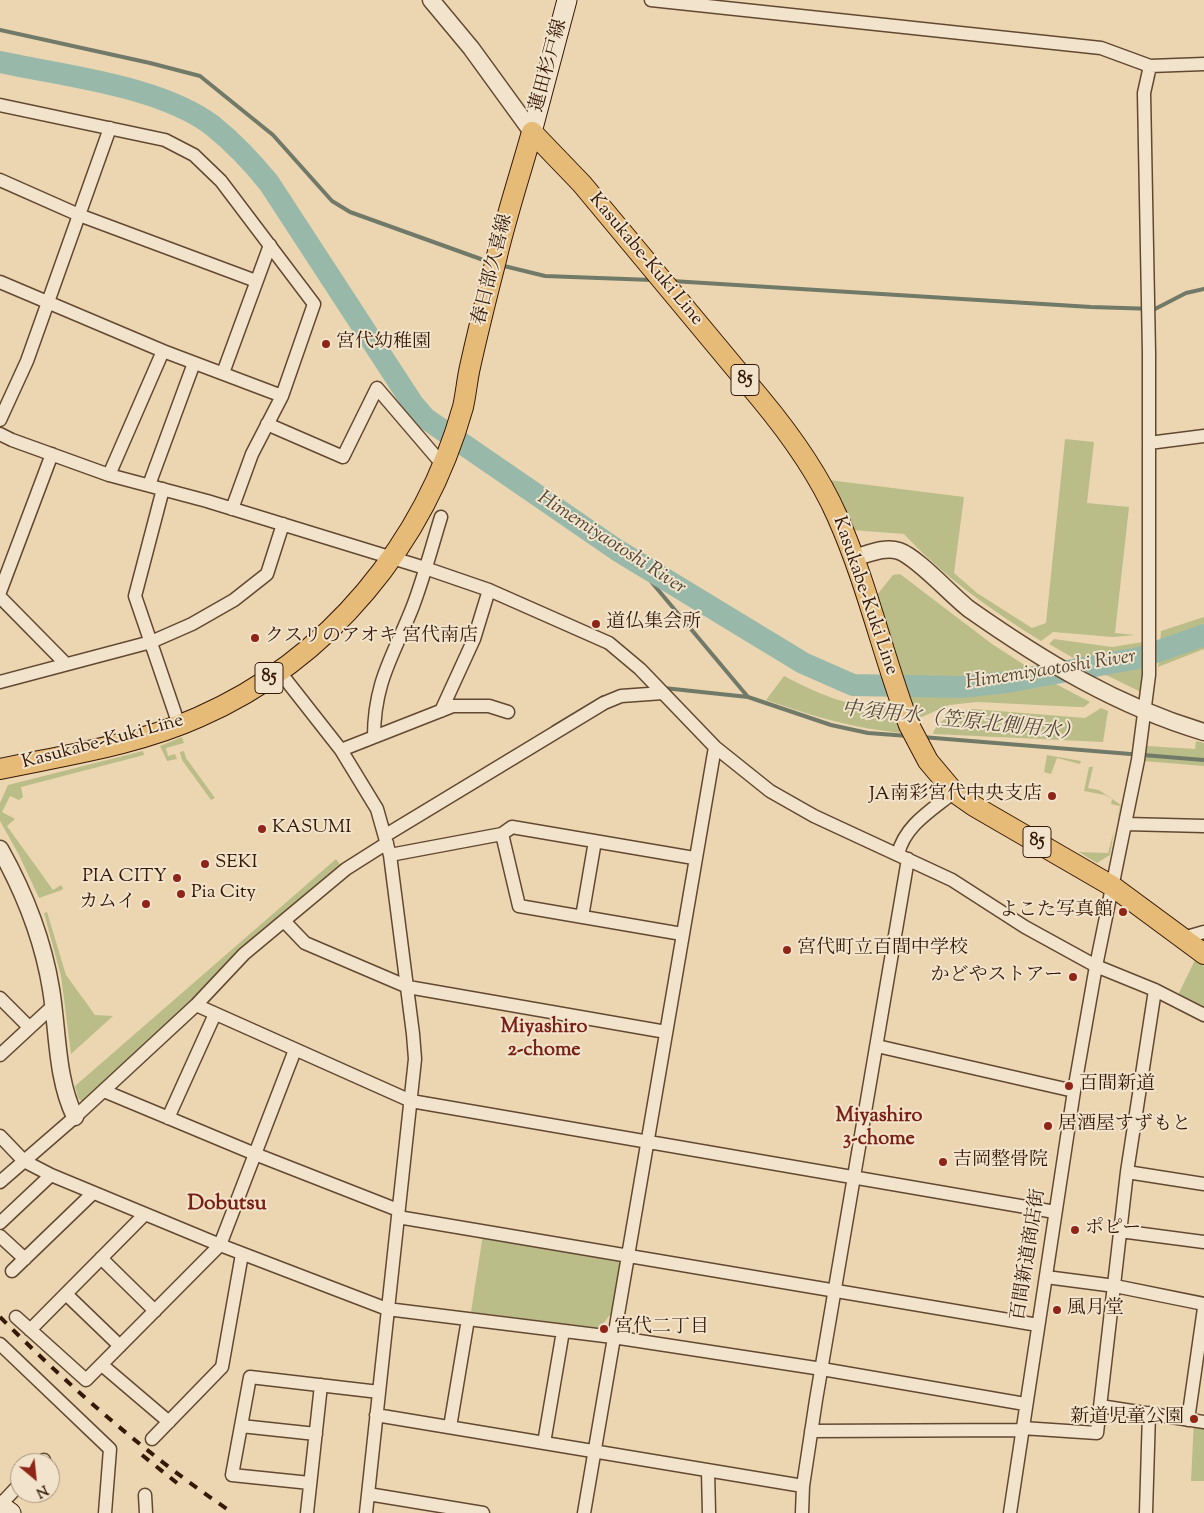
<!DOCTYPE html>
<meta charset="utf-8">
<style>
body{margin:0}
#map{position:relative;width:1204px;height:1513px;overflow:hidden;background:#ebd6b1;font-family:"Sorts Mill Goudy",serif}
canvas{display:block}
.north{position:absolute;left:10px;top:1453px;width:50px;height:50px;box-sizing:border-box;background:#f2e4cc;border:1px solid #a7927d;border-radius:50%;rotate:152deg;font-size:14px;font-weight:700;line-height:20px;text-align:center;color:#361806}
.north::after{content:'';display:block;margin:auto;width:18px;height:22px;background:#8f2418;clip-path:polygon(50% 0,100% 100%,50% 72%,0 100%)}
</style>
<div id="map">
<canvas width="1204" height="1513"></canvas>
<div class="north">N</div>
</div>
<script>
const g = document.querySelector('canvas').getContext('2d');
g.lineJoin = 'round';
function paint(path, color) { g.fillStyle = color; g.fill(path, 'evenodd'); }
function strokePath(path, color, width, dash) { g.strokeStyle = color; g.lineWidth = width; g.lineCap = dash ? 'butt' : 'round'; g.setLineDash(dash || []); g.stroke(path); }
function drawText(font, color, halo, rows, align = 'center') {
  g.font = font + ' "Sorts Mill Goudy","Noto Serif JP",serif'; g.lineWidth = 4; g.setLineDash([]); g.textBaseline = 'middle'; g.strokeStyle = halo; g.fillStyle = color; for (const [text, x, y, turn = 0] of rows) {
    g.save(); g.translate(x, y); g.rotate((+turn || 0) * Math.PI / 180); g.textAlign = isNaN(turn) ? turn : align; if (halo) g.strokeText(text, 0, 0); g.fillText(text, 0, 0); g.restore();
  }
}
paint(new Path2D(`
 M 1065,439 L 1094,442 L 1087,503 L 1129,507 L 1115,633 L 1135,635 L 1113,637 L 1053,632 L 1041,641 C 992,611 943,576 904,534 L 852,530 L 829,480 L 964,497 L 954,573 L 977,593 L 1032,628 L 1046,623 Z
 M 900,574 L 992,644 L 1034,671 L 980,680 L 902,680 L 876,596 L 893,575 Z
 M 1204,617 L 1204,629 L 1160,643 L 1161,631 Z
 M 1054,639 L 1112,647 L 1143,642 L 1143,649 L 1101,661 L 1082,663 L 1049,644 Z
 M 1204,642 L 1204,649 L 1158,667 L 1159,659 Z
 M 1143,663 L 1141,692 L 1100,672 L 1122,669 Z
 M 784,676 C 818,694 854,710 894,707 L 904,733 C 854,729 813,716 766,700 Z
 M 1054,683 L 1090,702 L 1084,707 L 1078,707 L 977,702 L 949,705 L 915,720 L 906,693 L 939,694 Z
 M 1101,708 L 1108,711 L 1103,742 L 933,734 C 938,718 958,712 973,709 L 1085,718 Z
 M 182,737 L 184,743 L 166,748 L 168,756 L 175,754 L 177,759 L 167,761 L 160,746 Z
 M 1196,741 L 1204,743 L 1204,766 L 1143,761 L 1147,746 L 1195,749 Z
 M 143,751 L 144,755 L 21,787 L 23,797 L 19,800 L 10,796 L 2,812 L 15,819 L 7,826 L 53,890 L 61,885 L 63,888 L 62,890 L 39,898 L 19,855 L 0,821 L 0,803 L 8,785 Z
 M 184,751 L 186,758 L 215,798 L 211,800 L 182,760 L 180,752 Z
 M 1047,755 L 1081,761 L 1080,764 L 1057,758 L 1051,774 L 1044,772 Z
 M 1089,767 L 1093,767 L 1088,788 L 1099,790 L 1121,805 L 1117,822 L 1120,806 L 1111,804 L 1112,799 L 1105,795 L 1084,791 Z
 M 1114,831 L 1110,855 L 1097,863 L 1079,852 L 1108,853 Z
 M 336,859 L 341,866 L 82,1102 L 78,1098 L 75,1086 Z
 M 47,912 L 66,975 L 95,1015 L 113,1016 L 71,1054 L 61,976 L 44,913 Z
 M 1195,960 L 1204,966 L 1204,1010 L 1178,995 Z
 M 483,1234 L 623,1258 L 613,1316 L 609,1316 L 600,1328 L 471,1312 Z
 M 1194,1419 L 1204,1420 L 1204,1481 L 1191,1481 Z`), '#bbbd89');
strokePath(new Path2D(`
 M 0,30 L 150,63 L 200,76 L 273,135 L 332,201 L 350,212 L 489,262
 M 500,265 L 545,276 L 652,280
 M 672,281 L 1091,307 L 1155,309 L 1186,293 L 1204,289
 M 633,560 L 748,697 L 831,725 L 868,733 L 908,736
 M 664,688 L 748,697
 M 553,727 L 603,697
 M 922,737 L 1204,760`), '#717968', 4);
strokePath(new Path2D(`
 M 0,62 C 64,76 161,86 213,126 C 234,143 252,162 269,183 L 413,404 L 425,418 L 617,550 L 803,663 L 853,685 L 961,687 L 1007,682 L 1139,658 L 1204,635`), '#98b9aa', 22);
const minor = new Path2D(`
 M 651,0 L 1101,48 L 1150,66 L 1204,64
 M 0,105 L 165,140 L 194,155 L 221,181 L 314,304 L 282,396 L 252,454 L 232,509
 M 0,180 L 79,215 L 256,281
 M 0,282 L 163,351 L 282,396
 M 223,373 L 270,245
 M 0,420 L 27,361 L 110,128
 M 267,424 L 343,457 L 377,388 L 442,464
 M 0,434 L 12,440 L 109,475 L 207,501 L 425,568 L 489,590 L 609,643 L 640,669 L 715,747 L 770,791 L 814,816 L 952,880 L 1025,927 L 1096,966 L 1155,990 L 1204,1015
 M 1149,443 L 1204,436
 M 109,475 L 163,351
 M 149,485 L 194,363
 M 163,489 L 135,596 L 179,725
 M 0,592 L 52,454
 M 0,597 L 66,664
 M 279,671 L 341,750 L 377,809 L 390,855 L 413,1034 L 415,1059 L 366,1513
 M 0,682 L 151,642 L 192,624 L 234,600 L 267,574 L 283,524
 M 441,711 L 474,639 L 489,590
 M 374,737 C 374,681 394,655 413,606 C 424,577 432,546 441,517
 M 341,750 L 453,706 L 489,706 L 508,712
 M 1126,824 L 1204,826
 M 502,834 L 519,906 L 682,934
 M 386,835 L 604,703 L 621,696 L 663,693
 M 898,854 C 905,825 932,810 954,792
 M 390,855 L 502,834 L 512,827 L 694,858
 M 582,917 L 595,841
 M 284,921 L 305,943 L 408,987 L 666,1032
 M 1183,938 L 1204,932
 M 0,998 L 29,1027
 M 196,1005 L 411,1101 L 1055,1212
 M 877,1046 L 1074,1091
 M 0,1055 L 53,1006
 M 104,1091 L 255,1154 L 398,1210
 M 168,1118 L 215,1014
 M 0,1136 L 24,1161 L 51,1175 L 220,1245 L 387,1309 L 613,1337 L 822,1369 L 1025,1404
 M 1127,1172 L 1204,1184
 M 0,1182 L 75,1117 L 196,1005 L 244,954 L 346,869 L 387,843
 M 398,1217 L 1038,1325
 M 0,1223 L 51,1175
 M 1120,1231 L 1204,1242
 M 0,1236 L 25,1259
 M 101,1258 L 155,1311
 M 12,1271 L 93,1193
 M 1046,1277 L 1115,1286 L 1204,1304
 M 66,1294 L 120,1346
 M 16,1317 L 86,1380 L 220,1245 L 295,1050
 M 30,1330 L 145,1214
 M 0,1344 L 110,1449 L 105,1513
 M 102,1365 L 169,1422
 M 1100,1406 L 1204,1422
 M 376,1415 L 803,1486
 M 1188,1420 L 1204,1308
 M 241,1426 L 316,1434
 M 450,1427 L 468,1319
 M 1022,1428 L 1097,1433 L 1127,1172 L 1155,990
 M 811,1431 L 1021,1430
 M 152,1439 L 222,1367 L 242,1254
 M 544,1443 L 563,1331
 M 41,1463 L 44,1460
 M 708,1471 L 709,1513
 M 310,1483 L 232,1475 L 250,1377 L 379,1392
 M 368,1494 L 483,1513
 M 145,1495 L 146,1513
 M 0,1505 L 20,1484
 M 307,1513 L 321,1385
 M 584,1513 L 715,747
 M 802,1513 L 803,1486 L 816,1400 L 908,859
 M 1010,1513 L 1074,1091 L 1096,966 L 1138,760 L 1149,675 L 1149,353 L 1144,93 L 1150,66
 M 1146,1513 L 1149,1413`);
const tertiary = new Path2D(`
 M 431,0 L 471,48 L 532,132
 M 854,558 C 868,554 885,546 899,551 C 917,557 951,595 969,609 C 1043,661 1117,706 1204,732
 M 0,849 C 24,892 43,940 51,989 C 58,1031 56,1078 75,1117`);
const secondary = new Path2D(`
 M 532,132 L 567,0
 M 0,1505 L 11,1513`);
const primary = new Path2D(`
 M 532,132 L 582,184 L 760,398 C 790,434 818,473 837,516 C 867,583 883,656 909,725 L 928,761 L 954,792 L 974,806 L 1112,886 L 1204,954
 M 0,769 C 66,755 137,745 199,717 C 329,660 425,543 463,407 C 466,394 467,380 470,367 C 478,331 487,295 496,260 C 506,217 520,175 532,132`);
strokePath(minor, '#634831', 15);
strokePath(tertiary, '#634831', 19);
strokePath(secondary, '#361806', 21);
strokePath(primary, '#361806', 22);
strokePath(minor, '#f2e4cc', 12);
strokePath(tertiary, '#f2e4cc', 16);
strokePath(secondary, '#f2e4cc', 19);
strokePath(primary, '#e6bb78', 20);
strokePath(new Path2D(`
 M 0,1317 C 72,1389 148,1456 233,1513
 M 142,1455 L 177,1483`), '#361806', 4, [9, 9]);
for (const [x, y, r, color] of [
 [326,344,5,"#8f2418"],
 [596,624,5,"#8f2418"],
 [255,638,5,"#8f2418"],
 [1052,796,5,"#8f2418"],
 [262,829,5,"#8f2418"],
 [205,864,5,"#8f2418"],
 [177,878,5,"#8f2418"],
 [181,894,5,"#8f2418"],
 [146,904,5,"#8f2418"],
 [1123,912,5,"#8f2418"],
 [787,950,5,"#8f2418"],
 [1073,977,5,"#8f2418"],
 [1069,1086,5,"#8f2418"],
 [1048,1126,5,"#8f2418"],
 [943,1162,5,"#8f2418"],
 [1075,1230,5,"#8f2418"],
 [1057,1310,5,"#8f2418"],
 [604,1329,5,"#8f2418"],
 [1194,1419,5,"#8f2418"]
]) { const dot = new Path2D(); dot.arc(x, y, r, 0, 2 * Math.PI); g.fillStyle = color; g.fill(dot); strokePath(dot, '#f2e4cc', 2); }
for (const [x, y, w] of [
 [745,380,28],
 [269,678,28],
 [1037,842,28]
]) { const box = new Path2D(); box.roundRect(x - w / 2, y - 15.5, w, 31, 4); g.fillStyle = '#f2e4cc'; g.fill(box); strokePath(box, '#361806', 1); }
drawText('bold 18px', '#361806', null, [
 ["85",745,380],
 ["85",269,678],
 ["85",1037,842]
]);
drawText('19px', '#361806', '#f2e4cc', [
 ["蓮田杉戸線",550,66,-75],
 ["Kasukabe-Kuki Line",645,260,50],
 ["春日部久喜線",494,270,-76],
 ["Kasukabe-Kuki Line",864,596,71],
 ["Kasukabe-Kuki Line",103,743,-15],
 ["百間新道商店街",1030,1255,-81]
]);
drawText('19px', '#361806', '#f2e4cc', [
 ["宮代幼稚園",336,344],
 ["道仏集会所",606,624],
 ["クスリのアオキ 宮代南店",265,638],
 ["JA南彩宮代中央支店",1042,796,"right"],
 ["KASUMI",272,829],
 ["SEKI",215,864],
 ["PIA CITY",167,878,"right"],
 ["Pia City",191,894],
 ["カムイ",136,904,"right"],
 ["よこた写真館",1113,912,"right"],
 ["宮代町立百間中学校",797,950],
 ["かどやストアー",1063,977,"right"],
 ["百間新道",1079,1086],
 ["居酒屋すずもと",1058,1126],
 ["吉岡整骨院",953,1162],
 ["ポピー",1085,1230],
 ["風月堂",1067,1310],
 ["宮代二丁目",614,1329],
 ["新道児童公園",1184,1419,"right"]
], 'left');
drawText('italic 20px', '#534837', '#f2e4cc', [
 ["Himemiyaotoshi River",611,544,33],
 ["Himemiyaotoshi River",1051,671,-9],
 ["中須用水（笠原北側用水）",961,723,6]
]);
drawText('bold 20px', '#7a1f14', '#f2e4cc', [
 ["Miyashiro",544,1029],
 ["2-chome",544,1052],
 ["Miyashiro",879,1118],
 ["3-chome",879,1141]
]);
drawText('bold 21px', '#7a1f14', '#f2e4cc', [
 ["Dobutsu",227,1205]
]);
</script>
